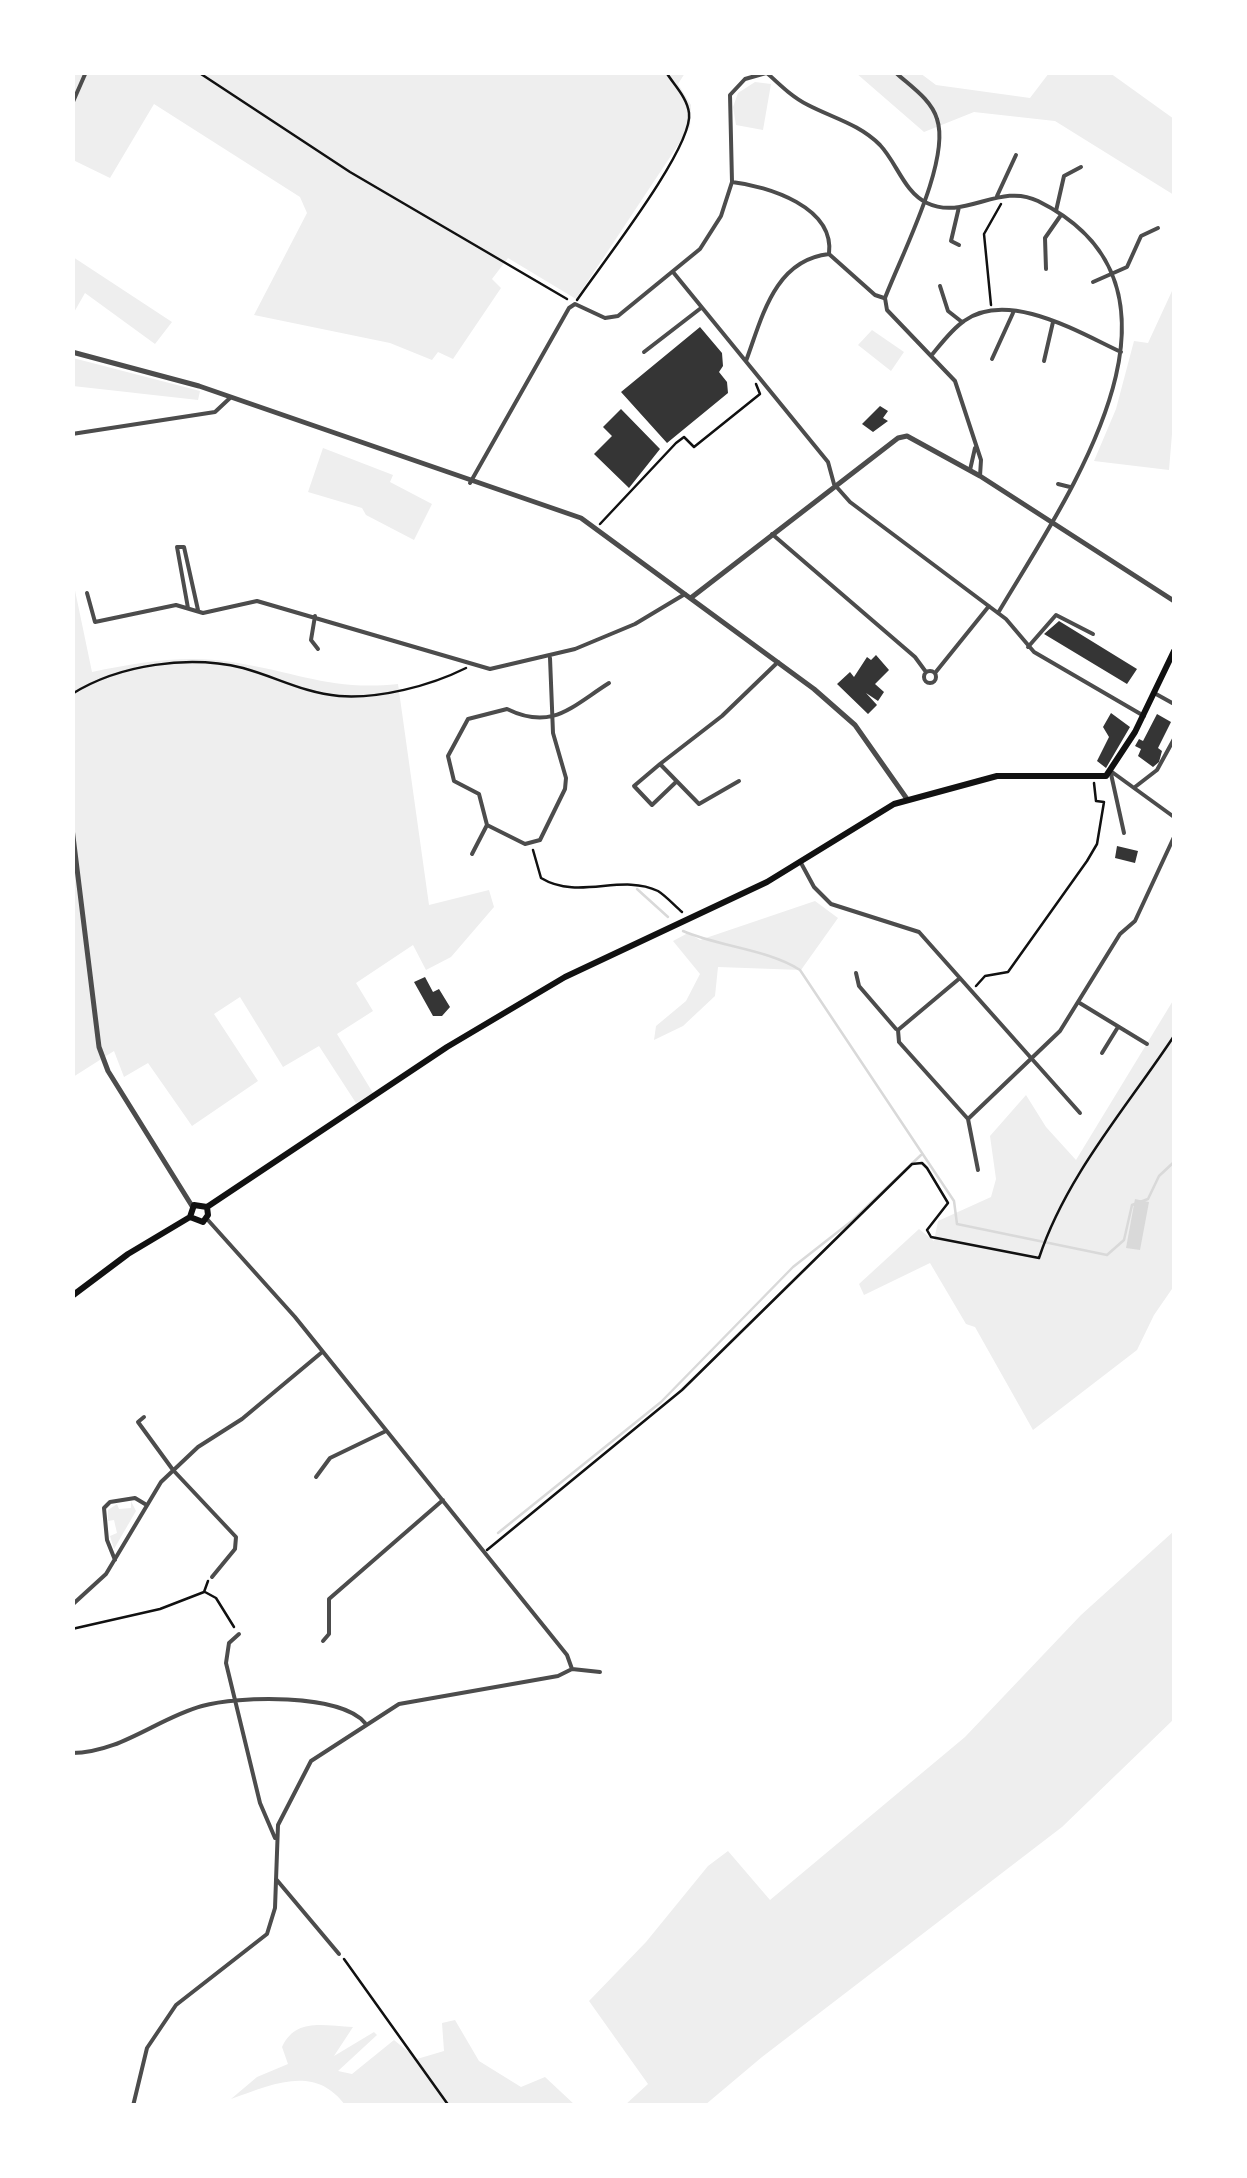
<!DOCTYPE html>
<style>
body{margin:0}
#map{position:relative;width:1247px;height:2178px;overflow:hidden;background:#fff;font-family:Rubik,sans-serif}
canvas{display:block}
.frame{position:absolute;inset:0;border:75px solid #fff;pointer-events:none}
</style>
<div id="map">
<canvas width="1247" height="2178"></canvas>
<div class="frame"></div>
</div>
<script>
const g = document.querySelector('canvas').getContext('2d');
g.lineJoin = 'round';
function paint(path, color) { g.fillStyle = color; g.fill(path, 'evenodd'); }
function strokePath(path, color, width, dash) { g.strokeStyle = color; g.lineWidth = width; g.lineCap = dash ? 'butt' : 'round'; g.setLineDash(dash || []); g.stroke(path); }
paint(new Path2D(`
 M 72,73 L 685,73 L 678,84 L 691,105 L 690,127 L 576,299 L 508,258 L 492,279 L 501,288 L 453,359 L 438,352 L 432,360 L 390,343 L 254,315 L 307,213 L 300,197 L 154,104 L 110,178 L 73,160 Z
 M 856,73 L 920,73 L 936,85 L 1030,98 L 1049,73 L 1110,73 L 1174,119 L 1174,195 L 1055,121 L 974,112 L 924,132 Z
 M 755,82 L 771,84 L 763,130 L 736,125 L 733,107 L 738,93 Z
 M 73,257 L 172,322 L 155,344 L 85,293 L 73,314 Z
 M 1172,291 L 1174,410 L 1169,470 L 1094,461 L 1116,409 L 1134,341 L 1148,343 Z
 M 872,330 L 904,352 L 891,371 L 858,345 Z
 M 73,358 L 200,391 L 198,400 L 73,386 Z
 M 323,448 L 393,475 L 390,482 L 432,504 L 414,540 L 366,515 L 362,508 L 308,492 Z
 M 72,576 L 92,672 C 142,662 187,654 238,663 C 299,673 333,691 398,684 L 429,905 L 489,890 L 494,907 L 451,957 L 426,970 L 413,945 L 356,983 L 373,1011 L 337,1034 L 373,1093 L 356,1103 L 319,1046 L 283,1067 L 240,997 L 214,1014 L 258,1081 L 192,1126 L 148,1063 L 124,1077 L 114,1051 L 73,1077 Z
 M 815,901 L 838,918 L 801,970 L 718,967 L 715,996 L 683,1026 L 654,1040 L 656,1026 L 686,1001 L 700,974 L 673,941 L 688,933 L 700,940 Z
 M 1174,999 L 1174,1286 L 1154,1315 L 1137,1350 L 1033,1430 L 975,1327 L 966,1324 L 930,1263 L 864,1295 L 859,1284 L 919,1229 L 934,1241 L 938,1221 L 991,1197 L 996,1179 L 990,1136 L 1026,1095 L 1046,1127 L 1076,1160 Z
 M 131,1501 L 136,1511 L 114,1549 L 110,1536 L 117,1533 L 114,1520 L 108,1521 L 108,1510 L 117,1504 L 119,1509 L 131,1508 Z
 M 1174,1531 L 1174,1719 L 1062,1827 L 762,2057 L 705,2105 L 625,2105 L 648,2084 L 589,2001 L 646,1942 L 708,1866 L 728,1851 L 770,1900 L 965,1737 L 1081,1615 Z
 M 455,2020 L 479,2061 L 521,2087 L 545,2077 L 575,2105 L 345,2105 C 315,2064 273,2084 231,2099 L 257,2077 L 288,2064 L 282,2047 C 296,2017 324,2026 353,2027 L 334,2056 L 374,2032 L 377,2035 L 338,2071 L 352,2074 L 394,2040 L 417,2059 L 444,2051 L 442,2023 Z`), '#eee');
paint(new Path2D(`
 M 1135,1199 L 1149,1202 L 1140,1250 L 1126,1248 Z`), '#d9d9d9');
strokePath(new Path2D(`
 M 637,889 L 668,917
 M 683,931 C 720,947 767,949 800,970 L 954,1201 L 957,1224 L 1107,1255 L 1124,1240 L 1132,1205 L 1148,1199 L 1159,1176 L 1174,1162
 M 498,1533 L 661,1402 L 793,1267 L 853,1220 L 921,1155`), '#d9d9d9', 2.5);
paint(new Path2D(`
 M 700,327 L 722,353 L 723,366 L 719,372 L 727,382 L 728,393 L 667,443 L 621,392 Z
 M 880,406 L 888,411 L 883,418 L 888,421 L 873,432 L 862,424 Z
 M 621,409 L 660,449 L 629,488 L 594,454 L 612,436 L 603,427 Z
 M 1059,621 L 1137,669 L 1127,684 L 1044,634 Z
 M 876,655 L 889,670 L 875,684 L 884,692 L 878,701 L 866,693 L 877,705 L 868,714 L 837,684 L 850,672 L 854,677 L 867,657 L 871,660 Z
 M 1111,713 L 1130,727 L 1106,768 L 1097,761 L 1109,737 L 1103,727 Z
 M 1157,714 L 1171,722 L 1158,748 L 1162,751 L 1159,762 L 1153,767 L 1138,756 L 1141,749 L 1135,746 L 1139,739 L 1143,741 Z
 M 1117,846 L 1138,851 L 1135,863 L 1115,858 Z
 M 425,977 L 433,992 L 439,989 L 450,1007 L 442,1016 L 433,1016 L 414,982 Z`), '#353535');
strokePath(new Path2D(`
 M 198,72 L 350,172 L 567,299
 M 577,300 C 600,266 694,147 689,113 C 687,97 674,85 666,72
 M 991,305 L 984,234 L 1001,204
 M 600,524 L 676,443 L 684,437 L 694,447 L 760,394 L 756,384
 M 72,694 C 120,664 189,655 243,668 C 276,677 304,693 339,696 C 379,699 430,686 466,668
 M 533,850 L 541,878 C 579,901 621,873 658,891 C 666,896 675,906 682,912
 M 976,986 L 985,976 L 1008,972 L 1087,861 L 1097,844 L 1104,802 L 1096,801 L 1094,783
 M 487,1550 L 682,1390 L 912,1164 L 922,1163 L 927,1168 L 948,1203 L 927,1230 L 931,1237 L 1039,1258 C 1066,1176 1127,1107 1174,1036
 M 205,1592 L 216,1598 L 234,1627
 M 72,1629 L 160,1609 L 204,1592 L 208,1581
 M 344,1959 L 449,2106`), '#111', 2.5);
strokePath(new Path2D(`
 M 766,72 C 779,84 792,97 808,105 C 833,118 859,124 880,145 C 897,163 904,192 927,203 C 964,221 1000,182 1038,201 C 1216,289 1066,498 998,613
 M 895,72 C 910,86 931,99 937,119 C 951,160 901,256 885,298 L 887,310 L 955,381 L 981,460 L 980,476
 M 72,104 L 86,72
 M 732,182 C 768,186 835,207 829,254 L 875,295 L 884,298
 M 997,196 L 1016,155
 M 959,207 L 951,241 L 959,245
 M 1056,211 L 1064,176 L 1081,167
 M 1046,269 L 1045,238 L 1061,215
 M 673,272 L 828,462 L 834,484 L 850,502 L 1006,619 L 1034,652 L 1144,716
 M 1093,282 L 1127,267 L 1141,236 L 1158,228
 M 940,286 L 948,311 L 962,322
 M 644,352 L 701,308
 M 931,356 C 941,344 951,330 964,321 C 1008,289 1080,333 1121,352
 M 992,359 L 1013,313
 M 746,361 C 762,318 774,260 829,254
 M 1044,361 L 1053,322
 M 72,434 L 215,412 L 230,398
 M 970,470 L 975,448
 M 470,483 L 569,308 L 575,304 L 605,318 L 618,316 L 700,249 L 721,216 L 732,182 L 730,95 L 745,79 L 766,73
 M 1058,484 L 1070,487
 M 772,534 L 915,657 L 926,672
 M 87,593 L 95,622 L 176,605 L 203,613 L 257,601 L 490,669 L 575,649 L 635,624 L 685,594
 M 188,608 L 177,547 L 184,547 L 198,610
 M 315,616 L 311,640 L 318,649
 M 1028,647 L 1056,615 L 1093,634
 M 550,658 L 553,733 L 566,778 L 565,789 L 540,840 L 525,844 L 487,825 L 479,794 L 454,781 L 448,756 L 468,719 L 507,709 C 552,731 571,707 609,683
 M924 677a6 6 0 1 1 12 0a6 6 0 1 1-12 0Z
 M 935,673 L 989,606
 M 1156,694 L 1174,704
 M 660,764 L 634,786 L 652,805 L 676,782
 M 1112,772 L 1174,817
 M 1111,774 L 1124,833
 M 739,781 L 699,804 L 660,764 L 722,716 L 778,662
 M 1135,787 L 1157,770 L 1174,739
 M 472,854 L 487,825
 M 801,863 L 814,887 L 831,904 L 919,932 L 1080,1113
 M 856,973 L 859,986 L 896,1029
 M 960,978 L 898,1030 L 899,1042 L 968,1119 L 978,1170
 M 1078,1002 L 1147,1044
 M 1102,1053 L 1118,1027
 M 968,1119 L 1060,1031 L 1120,934 L 1135,921 L 1174,837
 M 207,1219 L 295,1317 L 567,1655 L 572,1669
 M 144,1417 L 138,1422 L 173,1470 L 236,1537 L 235,1549 L 212,1577
 M 316,1477 L 330,1458 L 386,1431
 M 115,1560 L 107,1540 L 104,1508 L 110,1502 L 135,1498 L 145,1504
 M 72,1605 L 106,1574 L 161,1482 L 198,1447 L 242,1419 L 321,1353
 M 239,1634 L 229,1643 L 226,1663 L 260,1803 L 275,1838
 M 323,1641 L 329,1634 L 329,1599 L 443,1500
 M 572,1669 L 600,1672
 M 72,1753 C 120,1753 158,1718 202,1706 C 237,1696 341,1693 365,1723
 M 276,1879 L 339,1954
 M 133,2106 L 147,2048 L 176,2005 L 267,1934 L 275,1908 L 278,1825 L 311,1761 L 399,1704 L 558,1676 L 572,1669`), '#4c4c4c', 4);
strokePath(new Path2D(`
 M 72,352 L 199,386 L 581,518 L 814,689 L 855,725 L 907,799
 M 692,597 L 898,438 L 907,436 L 980,476 L 1174,601
 M 72,828 L 99,1047 L 108,1071 L 192,1206`), '#4c4c4c', 5);
strokePath(new Path2D(`
 M 207,1207 L 447,1047 L 565,977 L 767,882 L 894,804 L 997,776 L 1106,776 L 1135,732 L 1174,651
 M 190,1217 L 203,1222 L 208,1215 L 207,1207
 M 190,1217 L 194,1205 L 207,1207
 M 72,1296 L 128,1254 L 190,1217`), '#111', 6);
</script>
